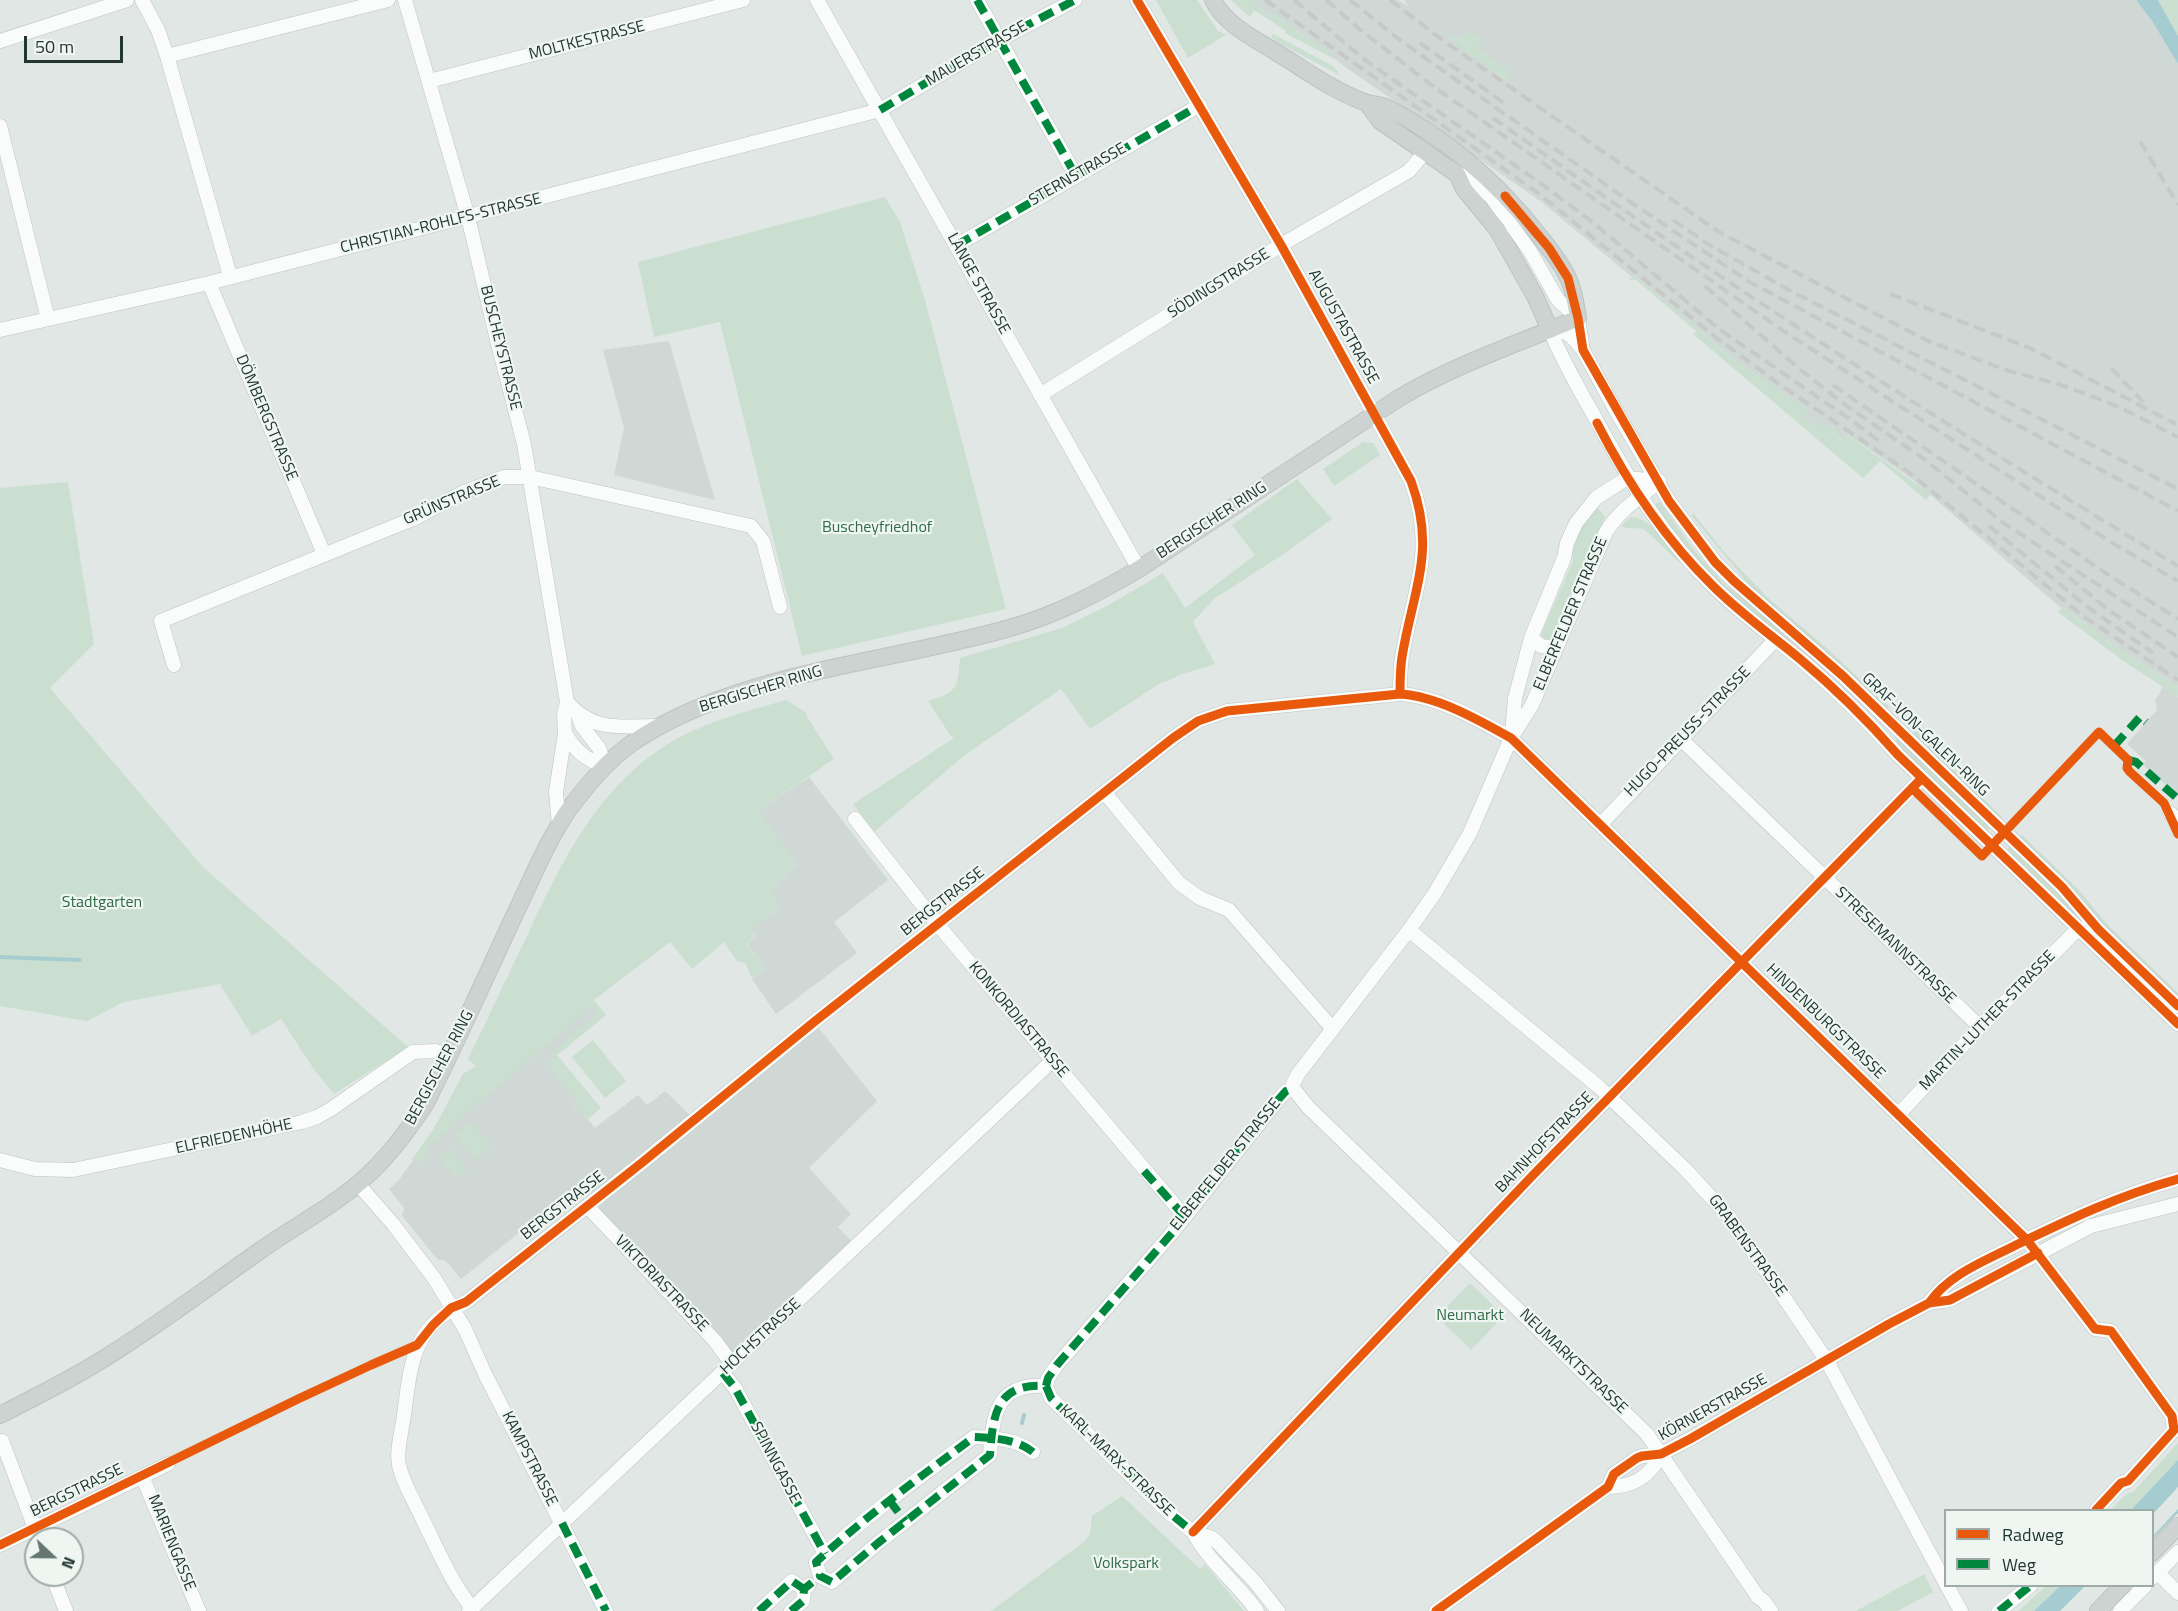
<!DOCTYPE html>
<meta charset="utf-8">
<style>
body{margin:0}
#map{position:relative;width:2178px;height:1611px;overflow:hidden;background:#e1e7e4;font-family:"Titillium Web",sans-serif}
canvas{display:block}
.legend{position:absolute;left:1944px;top:1509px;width:210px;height:78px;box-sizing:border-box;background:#eff6f2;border:2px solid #9daaa5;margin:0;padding:8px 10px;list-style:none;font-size:18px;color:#223731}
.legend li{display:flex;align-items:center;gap:12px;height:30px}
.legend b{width:30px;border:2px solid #9daaa5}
.north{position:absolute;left:24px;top:1527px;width:60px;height:60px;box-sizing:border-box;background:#eff6f2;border:2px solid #9daaa5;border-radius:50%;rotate:112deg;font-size:16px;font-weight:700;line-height:24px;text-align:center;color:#223731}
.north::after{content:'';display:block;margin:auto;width:21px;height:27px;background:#657570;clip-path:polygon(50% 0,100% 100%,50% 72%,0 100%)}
.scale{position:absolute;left:24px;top:36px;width:99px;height:27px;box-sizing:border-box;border:3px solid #223731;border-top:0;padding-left:8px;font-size:18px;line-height:21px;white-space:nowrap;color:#223731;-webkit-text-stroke:4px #eff6f2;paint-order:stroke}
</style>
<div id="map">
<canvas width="2178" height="1611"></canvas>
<ul class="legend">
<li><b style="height:8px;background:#e8590c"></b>Radweg</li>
<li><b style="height:8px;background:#00873e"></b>Weg</li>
</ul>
<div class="north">N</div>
<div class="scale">50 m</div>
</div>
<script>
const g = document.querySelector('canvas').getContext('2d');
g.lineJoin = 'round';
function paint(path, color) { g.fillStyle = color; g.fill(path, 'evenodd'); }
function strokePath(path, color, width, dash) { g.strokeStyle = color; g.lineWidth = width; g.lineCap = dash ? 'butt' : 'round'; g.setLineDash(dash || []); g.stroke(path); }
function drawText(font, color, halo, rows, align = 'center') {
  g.font = font + ' "Titillium Web",sans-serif'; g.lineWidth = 4.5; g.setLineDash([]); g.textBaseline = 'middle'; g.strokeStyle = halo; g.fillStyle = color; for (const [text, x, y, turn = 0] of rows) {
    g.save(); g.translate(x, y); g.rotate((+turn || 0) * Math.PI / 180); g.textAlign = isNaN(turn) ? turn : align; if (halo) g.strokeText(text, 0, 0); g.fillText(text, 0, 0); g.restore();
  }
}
paint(new Path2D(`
 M 1250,0 L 1398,0 L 1408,6 L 1405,0 L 2136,0 L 2152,21 L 2178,64 L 2178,687 L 2113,644 L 2063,607 L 2061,608 L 1912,479 L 1848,435 L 1844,440 L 1836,435 L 1829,425 L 1827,428 L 1822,425 L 1817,427 L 1803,418 L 1808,410 L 1736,361 L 1634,275 L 1632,277 L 1539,200 L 1348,69 L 1310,39 L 1276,16 L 1267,14 Z
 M 669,341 L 698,442 L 715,500 L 614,475 L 624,428 L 603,350 Z
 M 2163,687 L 2178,697 L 2178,795 L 2143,765 L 2146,761 L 2127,744 L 2157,710 L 2155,701 Z
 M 809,777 L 888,880 L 834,922 L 857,953 L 776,1014 L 752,979 L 765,968 L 747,944 L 756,936 L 751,929 L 780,907 L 770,892 L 797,864 L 758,811 Z
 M 594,1001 L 606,1015 L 557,1055 L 549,1066 L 577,1102 L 574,1106 L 577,1109 L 579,1108 L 595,1128 L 638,1095 L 647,1105 L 665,1091 L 694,1119 L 814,1022 L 877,1101 L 809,1168 L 851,1214 L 838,1227 L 856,1246 L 732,1364 L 587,1206 L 598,1173 L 543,1221 L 530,1220 L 523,1225 L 518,1230 L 520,1232 L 461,1279 L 445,1260 L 438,1260 L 402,1216 L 404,1208 L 389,1189 L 398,1181 L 428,1140 L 463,1074 Z`), '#cfd8d4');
paint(new Path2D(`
 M 1156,0 L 1197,0 L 1218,31 L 1226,35 L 1188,58 Z
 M 1231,0 L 1250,0 L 1267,14 L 1276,16 L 1327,50 L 1340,62 L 1285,33 L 1286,31 L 1254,10 L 1250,17 Z
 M 2158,0 L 2178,0 L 2178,36 Z
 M 1470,32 L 1482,40 L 1477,48 L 1511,72 L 1505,80 L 1446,36 L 1459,37 Z
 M 1273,34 L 1333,66 L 1338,71 L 1339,75 L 1279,43 L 1271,37 Z
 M 885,197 L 900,222 L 925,300 L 1006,609 L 802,656 L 720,322 L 654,337 L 638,262 Z
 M 1634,275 L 1736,361 L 1808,409 L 1804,418 L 1817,427 L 1821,421 L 1822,425 L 1827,427 L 1829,425 L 1839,431 L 1836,436 L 1843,440 L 1847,435 L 1931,494 L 1926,500 L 1880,461 L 1863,478 L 1693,334 L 1697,332 L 1636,280 L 1629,280 Z
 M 1363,442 L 1373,443 L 1380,455 L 1334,486 L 1323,469 Z
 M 1297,479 L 1332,519 L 1282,555 L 1214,599 L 1193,622 L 1215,664 L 1183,674 L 1159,684 L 1090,729 L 1061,689 L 965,755 L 874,832 L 853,804 L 954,738 L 950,735 L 928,701 C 957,692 958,688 960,658 L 1062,628 L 1105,607 L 1163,573 L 1185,608 L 1255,555 L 1232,525 Z
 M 68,482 L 94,644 L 50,688 L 203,867 L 408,1047 L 334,1094 L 315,1071 L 281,1019 L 252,1036 L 220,984 L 124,1002 L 87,1021 L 0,1006 L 0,488 Z
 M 1657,502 L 1660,502 L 1693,549 L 1727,587 L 1745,598 L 1791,639 L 1790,642 C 1780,637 1771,628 1761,620 C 1720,587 1686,549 1655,506 Z
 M 1597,507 L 1605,517 L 1551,638 L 1548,640 L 1543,638 L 1541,634 L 1573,561 L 1573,545 L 1581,527 Z
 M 1694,514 L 1724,552 L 1767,597 L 1830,651 L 1890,708 L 1884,708 L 1751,587 L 1691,515 Z
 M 1631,517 C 1651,518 1671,545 1680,561 L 1679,562 L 1645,530 C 1637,526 1629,531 1621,526 Z
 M 2063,607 L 2113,644 L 2178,687 L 2178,697 L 2122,660 L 2058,612 Z
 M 786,700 L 808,714 L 806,715 L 834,759 L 758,811 L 797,864 L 770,892 L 780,907 L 751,929 L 755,936 L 746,944 L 765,968 L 752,978 L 745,963 L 737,961 L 724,942 L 692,969 L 670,942 L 594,1000 L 606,1015 L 557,1055 L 601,1108 L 588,1119 L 579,1108 L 577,1109 L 574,1105 L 577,1102 L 546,1063 L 556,1056 L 548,1056 L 597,1014 L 591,1007 L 426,1148 L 430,1153 L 419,1164 L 414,1159 L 411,1161 L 442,1116 L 463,1074 L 476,1066 L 468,1059 C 488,1018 507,977 527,936 C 561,863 594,793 663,747 C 700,723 744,712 786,700 Z
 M 1915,728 L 1925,742 L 2002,817 L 2000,818 L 1910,733 Z
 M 1897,738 L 1990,827 L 1987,832 L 1894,742 Z
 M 2022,835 L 2078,889 L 2106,923 L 2178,993 L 2178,997 L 2103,925 L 2078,893 L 2019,837 Z
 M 2010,846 L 2061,895 L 2081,919 L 2079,921 L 2006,850 Z
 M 593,1040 L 626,1081 L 605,1098 L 572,1057 Z
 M 471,1122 L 492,1146 L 476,1160 L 455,1136 Z
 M 450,1148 L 468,1169 L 456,1178 L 439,1157 Z
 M 1470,1283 L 1504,1316 L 1471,1350 L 1437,1317 Z
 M 2178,1443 L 2178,1460 L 2131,1510 L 2111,1510 L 2124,1496 L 2134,1491 Z
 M 1122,1496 L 1200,1569 L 1205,1564 L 1244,1611 L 991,1611 L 1085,1541 L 1090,1534 L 1092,1516 Z
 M 1924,1574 L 1933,1592 L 1898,1611 L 1856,1611 Z
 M 2046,1586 L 2060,1586 L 2034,1611 L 2018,1611 Z`), '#cbdfd1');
paint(new Path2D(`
 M 2136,0 L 2158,0 L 2178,36 L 2178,64 L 2152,21 Z
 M 2178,1460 L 2178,1513 L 2153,1538 L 2152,1510 L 2131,1510 Z
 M 2060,1586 L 2105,1586 L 2079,1611 L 2034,1611 Z`), '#a5ccd1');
paint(new Path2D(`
 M 2178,1487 L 2178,1509 L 2153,1536 L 2153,1514 Z
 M 2085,1586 L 2106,1586 L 2081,1611 L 2060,1611 Z`), '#e1e7e4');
strokePath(new Path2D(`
 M 0,957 L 80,960
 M 1022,1423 L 1024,1415`), '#a5ccd1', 4);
const minor = new Path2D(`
 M 142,0 L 158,30 L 167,56 L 230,276
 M 405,0 L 468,217 L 496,336 L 524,444 L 567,702 L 564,714 L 565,733 L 556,792 L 559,826
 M 817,0 L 1139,569
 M 977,0 L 1076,176
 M 1137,0 L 1281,245 L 1411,481 C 1437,552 1413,589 1402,657 C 1400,669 1400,682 1400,694
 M 0,41 L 127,0
 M 167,56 L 388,0
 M 429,81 L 743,0
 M 0,126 L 48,319
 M 1457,174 L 1471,178 L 1492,198 L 1530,251 L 1558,300 L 1578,318 L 1583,350 L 1616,411 L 1669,501 L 1715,562 L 1734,581 L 1843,676 L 1962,791 L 2062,887 L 2098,929 L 2178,1006
 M 957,245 L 1200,105
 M 209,283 L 324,554
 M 0,330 L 209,283 L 880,110 L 999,40 L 1075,0
 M 1582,349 C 1572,336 1567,330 1550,330 C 1563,363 1581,392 1598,423 C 1630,482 1664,539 1713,586 C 1740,613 1771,635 1800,659 C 1835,689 1868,721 1898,755 L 2178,1024
 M 1040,395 L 1281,245 L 1409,171 L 1425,152
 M 1531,638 L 1541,646 L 1556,648
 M 174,665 L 161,621 L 415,518 L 464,492 L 504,477 L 530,477 L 751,526 L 763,541 L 780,607
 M 567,702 C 594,733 621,726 659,726
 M 578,715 L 582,726 L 599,748 L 605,766
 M 565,733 C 575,751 586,760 605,766
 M 1512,733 L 1515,698 L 1531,638 L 1564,558 L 1567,543 L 1576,523 L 1596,498 L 1627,478 L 1659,481
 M 1681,739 L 1980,1027
 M 1105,793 L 1179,883 L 1200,898 L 1229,910 L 1333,1029
 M 2170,813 L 2178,820
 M 855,819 L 938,925 L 1185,1217
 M 1601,824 L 1775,640
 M 1409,930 L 1599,1087 L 1685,1169 L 1730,1218 L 1827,1361 L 1946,1584
 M 1293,1088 L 1293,1084 L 1298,1074 L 1409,930 L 1435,893 L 1470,833 L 1511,738 L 1532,705 L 1606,532 C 1619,510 1640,498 1659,481
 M 1293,1088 L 1308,1107 L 1647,1434 L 1758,1597 L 1764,1601 L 1771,1611
 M 1898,1115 L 1980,1027 L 2079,928
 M 0,1160 L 35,1169 L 73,1170 L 302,1122 L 317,1117 L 331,1109 L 413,1052 L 436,1051 L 449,1057
 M 358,1184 L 393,1224 L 434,1278 L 465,1329 L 485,1374 L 606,1611
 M 587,1206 L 715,1341 L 732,1364
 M 1929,1303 C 1949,1274 1985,1261 2016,1245 C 2072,1218 2118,1196 2178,1179
 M 723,1373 L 735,1388 L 825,1554
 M 1046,1386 L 1048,1378 L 1057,1365 L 1172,1233 L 1277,1101 L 1286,1091 L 1293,1088
 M 1046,1386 L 1051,1398 L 1168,1512 L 1193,1532 L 1212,1538 L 1218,1543 L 1256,1583 L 1278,1611
 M 2,1441 L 39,1539
 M 1033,1452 C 1017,1439 993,1438 974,1437 C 920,1477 866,1516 816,1562 L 820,1576 L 832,1582 L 878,1543 L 990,1455 C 993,1414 996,1383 1046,1386
 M 142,1476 L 199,1611
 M 1608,1487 C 1633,1487 1650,1477 1661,1454
 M 1193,1532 L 1535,1173 L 1922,778
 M 1193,1532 C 1209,1562 1237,1583 1257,1611
 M 0,1545 L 168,1464
 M 2158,1573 L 2178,1593
 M 52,1575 L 66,1611
 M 2152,1578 L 2178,1552
 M 1947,1586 L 1961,1611
 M 472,1608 C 451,1582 438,1550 423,1520 C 415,1502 403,1484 399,1465 C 396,1450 402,1431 404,1415 C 411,1363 412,1326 466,1302 L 644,1161 L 814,1022 L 1173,738 L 1198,721 L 1227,711 L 1400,694 C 1437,696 1479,720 1511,738 L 2027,1240 L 2095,1329 L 2111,1331 L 2172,1416 L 2174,1430 L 2128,1481 L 2121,1483 L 2096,1510
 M 469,1611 L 1052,1061
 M 759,1611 L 792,1581 L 804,1589
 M 791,1611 L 803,1601 L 804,1589 L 809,1585
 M 1436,1611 L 1608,1487 L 1614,1474 L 1637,1458 L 1642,1456 L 1661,1454 L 1690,1439 L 1889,1324 L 1929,1303 L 1950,1300 L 2091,1226 L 2178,1204
 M 1999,1611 L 2030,1586
 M 2120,1611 L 2145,1586`);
const major = new Path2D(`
 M 1367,103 L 1380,121 L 1457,174 L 1464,189 L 1497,229 L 1535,296 L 1550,330
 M 0,1415 C 33,1398 68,1381 100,1361 C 156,1327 208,1287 261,1250 C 293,1227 329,1209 359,1183 C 386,1160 406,1133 426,1103 C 457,1041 485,979 514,916 C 531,881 549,836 572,805 C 590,782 608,760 632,743 C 737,671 891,663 1013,627 C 1058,614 1098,593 1139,569 L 1399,398 C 1456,364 1518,344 1578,318 C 1576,305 1574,290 1568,278 C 1561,262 1548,247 1537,233 C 1497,182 1447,139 1388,108 C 1382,105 1374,105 1367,103 C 1335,92 1307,71 1279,54 C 1257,40 1225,25 1213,0
 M 2152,1553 L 2178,1526
 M 2098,1611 L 2122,1586`);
strokePath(minor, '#bec4c1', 15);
strokePath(major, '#bcc3c1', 18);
strokePath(minor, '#fafbfb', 14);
strokePath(major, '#cdd3d1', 16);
strokePath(new Path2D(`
 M 1265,0 L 1538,193 L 1714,336 L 1779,384 L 1906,470 L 2083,616 L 2178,680
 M 1294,0 L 1365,60 L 1543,185 L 1591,221 L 1719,329 L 1851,420 L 1883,444
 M 1326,0 L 1362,31 L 1434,87 L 1782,330 L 2114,544 L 2178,581
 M 1350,0 L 1396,37 L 1435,65 L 1629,201 L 1748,281 L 2178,511
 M 1390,0 L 1448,44 L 1719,232 L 1928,341 L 2009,371 L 2058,384 L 2089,395 L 2119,407 L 2178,437
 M 1420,43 L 1508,106
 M 1493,118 C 1561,166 1629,214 1698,261 C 1855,367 2016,468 2178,566
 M 2140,141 L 2178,205
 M 1673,220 L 1708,244 L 1787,289 L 2178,489
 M 1705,286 L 1797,367 L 1844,404 L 1924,459 L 2005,524 L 2178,637
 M 1890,294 L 2030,348 L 2176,424
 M 2111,368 L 2143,402
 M 1833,385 L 2107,574 L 2178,619
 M 1989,526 L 2089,608 L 2153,653
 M 2055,566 L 2110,611 L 2178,657`), '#c6c9c8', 4, [12, 6]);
strokePath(new Path2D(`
 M 977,0 L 1076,176
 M 880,110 L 999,40 L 1075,0
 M 957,245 L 1200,105
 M 2114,746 L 2140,717 L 2146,722
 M 2128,760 L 2136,762 L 2178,799
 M 1144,1171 L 1185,1217
 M 723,1373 L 735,1388 L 825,1554
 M 1046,1386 L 1048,1378 L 1057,1365 L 1172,1233 L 1277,1101 L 1286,1091 L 1293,1088
 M 1046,1386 L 1051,1398 L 1058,1405 L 1165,1509 L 1193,1532
 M 1033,1452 C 1017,1439 993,1438 974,1437 C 920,1477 866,1516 816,1562 L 820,1576 L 832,1582 L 878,1543 L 990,1455 C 993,1414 996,1383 1046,1386
 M 889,1500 L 905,1521
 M 562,1523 L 606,1611
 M 759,1611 L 792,1581 L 804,1589
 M 791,1611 L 803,1601 L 804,1589 L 820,1576
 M 1999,1611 L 2030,1586`), '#00873e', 8, [15, 8]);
strokePath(new Path2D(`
 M 1137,0 L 1281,245 L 1411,481 C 1437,552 1413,589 1402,657 C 1400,669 1400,682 1400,694
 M 1505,196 L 1549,248 L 1568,278 L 1578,318 L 1583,350 L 1669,501 L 1715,562 L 1734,581 L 1843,676 L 1962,791 L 2062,887 L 2098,929 L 2178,1006
 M 1597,423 C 1627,482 1665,539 1713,586 C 1740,613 1771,635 1800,659 C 1835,688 1868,721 1898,755 L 2178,1024
 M 1912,788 L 1982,856 L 2099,732 L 2128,760 L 2127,768 L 2130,772 L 2164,803 L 2178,834
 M 1929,1303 C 1949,1274 1985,1261 2016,1245 C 2072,1218 2118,1196 2178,1179
 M 1193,1532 L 1535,1173 L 1922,778
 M 0,1545 L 298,1399 L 371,1365 L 417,1345 L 433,1325 L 451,1308 L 466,1302 L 644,1161 L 814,1022 L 1173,738 L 1198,721 L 1227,711 L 1400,694 C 1437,696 1479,720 1511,738 L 2027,1240 L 2095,1329 L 2111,1331 L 2172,1416 L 2174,1430 L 2128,1481 L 2121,1483 L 2096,1510
 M 1436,1611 L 1608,1487 L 1614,1474 L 1637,1458 L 1642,1456 L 1661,1454 L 1690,1439 L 1889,1324 L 1929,1303 L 1950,1300 L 2038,1253`), '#e8590c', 9);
drawText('16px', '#223731', '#eff6f2', [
 ["MOLTKESTRASSE",587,41,-14],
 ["MAUERSTRASSE",977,54,-30],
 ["STERNSTRASSE",1078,175,-30],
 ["CHRISTIAN-ROHLFS-STRASSE",441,224,-14],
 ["LANGE STRASSE",978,284,61],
 ["SÖDINGSTRASSE",1219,284,-32],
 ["AUGUSTASTRASSE",1343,327,61],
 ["BUSCHEYSTRASSE",500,348,76],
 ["DÖMBERGSTRASSE",266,418,67],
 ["GRÜNSTRASSE",452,501,-23],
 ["BERGISCHER RING",1212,521,-33],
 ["ELBERFELDER STRASSE",1571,614,-67],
 ["BERGISCHER RING",761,690,-17],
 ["HUGO-PREUSS-STRASSE",1688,732,-46],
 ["GRAF-VON-GALEN-RING",1925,735,44],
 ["BERGSTRASSE",943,902,-38],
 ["STRESEMANNSTRASSE",1895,946,44],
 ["KONKORDIASTRASSE",1018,1020,50],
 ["MARTIN-LUTHER-STRASSE",1988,1021,-46],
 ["HINDENBURGSTRASSE",1825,1022,44],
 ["BERGISCHER RING",440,1068,-62],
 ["ELFRIEDENHÖHE",234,1137,-12],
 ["BAHNHOFSTRASSE",1545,1143,-46],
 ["ELBERFELDER STRASSE",1226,1165,-51],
 ["BERGSTRASSE",563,1206,-38],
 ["GRABENSTRASSE",1747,1246,54],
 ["VIKTORIASTRASSE",661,1284,46],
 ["HOCHSTRASSE",761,1337,-43],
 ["NEUMARKTSTRASSE",1573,1362,44],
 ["KÖRNERSTRASSE",1713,1408,-29],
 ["KAMPSTRASSE",529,1459,63],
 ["KARL-MARX-STRASSE",1116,1461,44],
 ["SPINNGASSE",775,1463,62],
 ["BERGSTRASSE",77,1491,-26],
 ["MARIENGASSE",171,1543,68]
]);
drawText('16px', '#306a46', '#eff6f2', [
 ["Buscheyfriedhof",877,528],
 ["Stadtgarten",102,903],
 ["Neumarkt",1470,1316],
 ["Volkspark",1126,1564]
]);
</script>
